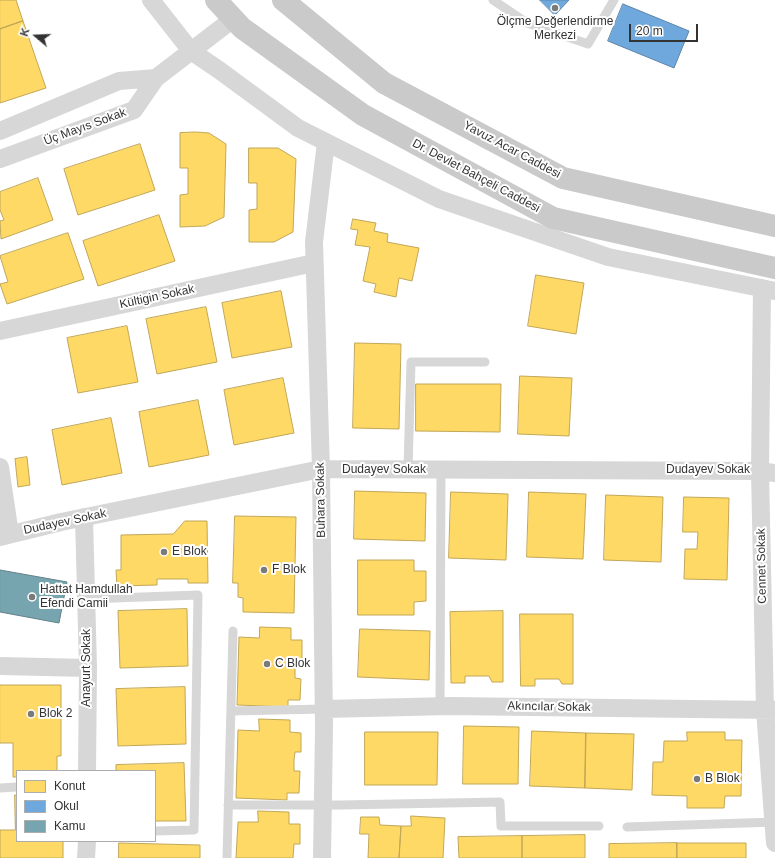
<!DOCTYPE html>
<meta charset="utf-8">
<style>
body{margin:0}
#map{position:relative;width:775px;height:858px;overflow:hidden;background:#fff;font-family:Arial,sans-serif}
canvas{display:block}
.legend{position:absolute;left:16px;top:770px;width:140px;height:72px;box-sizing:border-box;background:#fff;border:1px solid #adadad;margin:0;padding:5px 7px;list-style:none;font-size:12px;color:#333}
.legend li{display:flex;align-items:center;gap:8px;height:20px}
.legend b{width:20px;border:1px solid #adadad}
.north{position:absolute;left:16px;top:16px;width:40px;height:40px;-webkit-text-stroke:3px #fff;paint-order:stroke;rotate:289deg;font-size:11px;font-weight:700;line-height:16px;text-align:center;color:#333}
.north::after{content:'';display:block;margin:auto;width:14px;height:18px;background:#333;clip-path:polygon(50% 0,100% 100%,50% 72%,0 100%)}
.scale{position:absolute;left:629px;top:24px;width:69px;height:18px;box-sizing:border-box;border:2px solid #333;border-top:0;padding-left:5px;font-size:12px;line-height:14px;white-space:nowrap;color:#333;-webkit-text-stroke:3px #fff;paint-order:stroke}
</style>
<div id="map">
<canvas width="775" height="858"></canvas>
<ul class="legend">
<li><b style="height:11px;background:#ffd966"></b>Konut</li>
<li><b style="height:11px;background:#6fa8dc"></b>Okul</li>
<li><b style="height:11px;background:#76a5af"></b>Kamu</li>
</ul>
<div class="north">K</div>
<div class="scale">20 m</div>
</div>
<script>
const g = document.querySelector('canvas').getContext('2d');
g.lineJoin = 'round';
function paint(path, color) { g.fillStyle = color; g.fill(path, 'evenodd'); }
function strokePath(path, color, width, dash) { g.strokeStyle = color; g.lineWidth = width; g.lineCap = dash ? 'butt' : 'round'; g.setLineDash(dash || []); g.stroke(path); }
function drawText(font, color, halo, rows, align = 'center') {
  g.font = font + ' Arial,sans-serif'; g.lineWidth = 4; g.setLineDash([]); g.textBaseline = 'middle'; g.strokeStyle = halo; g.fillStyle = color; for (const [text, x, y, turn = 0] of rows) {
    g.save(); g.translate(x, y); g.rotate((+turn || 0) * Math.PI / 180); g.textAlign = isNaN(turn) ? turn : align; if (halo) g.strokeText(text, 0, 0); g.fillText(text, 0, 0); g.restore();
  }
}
const homes = new Path2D(`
 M 0,0 L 16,0 L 23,21 L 0,29 Z
 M 23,21 L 46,88 L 0,103 L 0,29 Z
 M 196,132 L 209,133 L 226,144 L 224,217 L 205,226 L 180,227 L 180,195 L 188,194 L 188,168 L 180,168 L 180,133 Z
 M 140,144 L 155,190 L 78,215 L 64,169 Z
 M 249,148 L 278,148 L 296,159 L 293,232 L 274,242 L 249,242 L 249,210 L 257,209 L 257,183 L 249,183 Z
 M 38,178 L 53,220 L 1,239 L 0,221 L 4,220 L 0,210 L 0,192 Z
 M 159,215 L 175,261 L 98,286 L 83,241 Z
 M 353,219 L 376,223 L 374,231 L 388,234 L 387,242 L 419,248 L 412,281 L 399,278 L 396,297 L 374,292 L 376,284 L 363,281 L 370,247 L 355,245 L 358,230 L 351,229 Z
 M 68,233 L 84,279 L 7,304 L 0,284 L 8,282 L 0,256 Z
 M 536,275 L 584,283 L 576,334 L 528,326 Z
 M 281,291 L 292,347 L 232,358 L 222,303 Z
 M 206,307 L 217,362 L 157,374 L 146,319 Z
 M 127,326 L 138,382 L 78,393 L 67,338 Z
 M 355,343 L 401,344 L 399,429 L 353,428 Z
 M 520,376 L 572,378 L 569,436 L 518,434 Z
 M 283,378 L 294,433 L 234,445 L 224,390 Z
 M 416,384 L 501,384 L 500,432 L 416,431 Z
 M 198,400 L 209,455 L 149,467 L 139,412 Z
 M 111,418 L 122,473 L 62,485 L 52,430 Z
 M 27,457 L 30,485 L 18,487 L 15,459 Z
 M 355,491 L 426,493 L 425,541 L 354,539 Z
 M 451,492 L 508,494 L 506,560 L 449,558 Z
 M 529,492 L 586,494 L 583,559 L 527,557 Z
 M 606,495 L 663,497 L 661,562 L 604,560 Z
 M 684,497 L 729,498 L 727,580 L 684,579 L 685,549 L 697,549 L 698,532 L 683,532 Z
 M 235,516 L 296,517 L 294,613 L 243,612 L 243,598 L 238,597 L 238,583 L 233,583 Z
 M 185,521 L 207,521 L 208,583 L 188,583 L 188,579 L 157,579 L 157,585 L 117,586 L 116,570 L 121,570 L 121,535 L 173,534 Z
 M 358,560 L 414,560 L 414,571 L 426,571 L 426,601 L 414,602 L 414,615 L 358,615 Z
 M 187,609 L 188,666 L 120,668 L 118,611 Z
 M 503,611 L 503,682 L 492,682 L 489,676 L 465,676 L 465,683 L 451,683 L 450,612 Z
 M 520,614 L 573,614 L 573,684 L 562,684 L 559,679 L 535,679 L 535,686 L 521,686 Z
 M 260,627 L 291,628 L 291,640 L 302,640 L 302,659 L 296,659 L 295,670 L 295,678 L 301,679 L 300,700 L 288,700 L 288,707 L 237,705 L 239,637 L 259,638 Z
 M 360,629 L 430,631 L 429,680 L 358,677 Z
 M 0,685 L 61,685 L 61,756 L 57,756 L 57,771 L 17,771 L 17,777 L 13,777 L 13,743 L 0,743 Z
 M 185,687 L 186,744 L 118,746 L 116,689 Z
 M 259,719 L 290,720 L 290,732 L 301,733 L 301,752 L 295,752 L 294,760 L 294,771 L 300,771 L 299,793 L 287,793 L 287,800 L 236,798 L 238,730 L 259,731 Z
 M 464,726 L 519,727 L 518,784 L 463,784 Z
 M 532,731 L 586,733 L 585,788 L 530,786 Z
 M 365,732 L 438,732 L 437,785 L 365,785 Z
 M 687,732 L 725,732 L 725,740 L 742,740 L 741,796 L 725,796 L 724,808 L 687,808 L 687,796 L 652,795 L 653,762 L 663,762 L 664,741 L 687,741 Z
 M 586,733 L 634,734 L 632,790 L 585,788 Z
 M 184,763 L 186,821 L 155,821 L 155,771 L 116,771 L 116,765 Z
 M 15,795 L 17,795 L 17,841 L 63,841 L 63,858 L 0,858 L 0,830 L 15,830 Z
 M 258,811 L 289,812 L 289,824 L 300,824 L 300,844 L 294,844 L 293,858 L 236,858 L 238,822 L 258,822 Z
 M 411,816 L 445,818 L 443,858 L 399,858 L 401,826 L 411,826 Z
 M 361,817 L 379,817 L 380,825 L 401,826 L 399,858 L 368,858 L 369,834 L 360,834 Z
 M 585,835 L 585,858 L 522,858 L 522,836 Z
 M 522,836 L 522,858 L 459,858 L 458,837 Z
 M 119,843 L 200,845 L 200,858 L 119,858 Z
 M 677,843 L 677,858 L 609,858 L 609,844 Z
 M 677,843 L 746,843 L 746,858 L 677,858 Z`);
paint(homes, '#ffd966');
strokePath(homes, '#c2a757', 1);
const schools = new Path2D(`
 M 540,0 L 569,0 L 555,15 Z
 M 623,4 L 689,31 L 674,68 L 608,41 Z`);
paint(schools, '#6fa8dc');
strokePath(schools, '#5d85a9', 1);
const public = new Path2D(`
 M 0,570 L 67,582 L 59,623 L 0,612 Z`);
paint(public, '#76a5af');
strokePath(public, '#62838a', 1);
strokePath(new Path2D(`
 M 493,0 L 527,23 L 588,44 L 614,0
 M 408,469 L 411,362 L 485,362
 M 86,599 L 198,595 L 194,830 L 155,831
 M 440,706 L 441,470
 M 231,711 L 324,709
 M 0,788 L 17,787
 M 228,805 L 341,805 L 500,802 L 501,826 L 599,826
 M 627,827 L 775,822
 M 227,858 L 233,631`), '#d7d7d7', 9);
strokePath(new Path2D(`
 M 151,0 L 191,51 L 219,70 L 298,128 L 439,199 L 608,257 L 775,291
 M 0,131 L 119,81 L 156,78
 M 0,159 L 134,110 L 156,78 L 233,19
 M 762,288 L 760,471 L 765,710 L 775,843
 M 0,331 L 314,263
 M 0,467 L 10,534
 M 84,517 L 88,668 L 87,771
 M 0,537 L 61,522 L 321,469 L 760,471 L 775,473
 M 0,666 L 88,668
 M 324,709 L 450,706 L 775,710
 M 86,858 L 87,841
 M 322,858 L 324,728 L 321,469 L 314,242 L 326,142`), '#d7d7d7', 18);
strokePath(new Path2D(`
 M 216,0 L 242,28 L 363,115 L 553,218 L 775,268
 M 283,0 L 384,83 L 563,178 L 775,226`), '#cacaca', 22);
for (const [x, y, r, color] of [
 [555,8,4,"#7a7a7a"],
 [164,552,4,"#7a7a7a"],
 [264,570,4,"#7a7a7a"],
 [32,597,4,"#7a7a7a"],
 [267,664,4,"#7a7a7a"],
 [31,714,4,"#7a7a7a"],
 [697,779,4,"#7a7a7a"]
]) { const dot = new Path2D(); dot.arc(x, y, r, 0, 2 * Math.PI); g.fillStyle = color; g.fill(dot); strokePath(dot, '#fff', 1.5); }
drawText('12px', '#333', '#fff', [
 ["Ölçme Değerlendirme",555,22,"center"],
 ["Merkezi",555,36,"center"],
 ["E Blok",172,552],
 ["F Blok",272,570],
 ["Hattat Hamdullah",40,590],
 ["Efendi Camii",40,604],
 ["C Blok",275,664],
 ["Blok 2",39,714],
 ["B Blok",705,779]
], 'left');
drawText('12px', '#333', '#fff', [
 ["Üç Mayıs Sokak",85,127,-20],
 ["Yavuz Acar Caddesi",512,150,28],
 ["Dr. Devlet Bahçeli Caddesi",476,176,28],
 ["Kültigin Sokak",157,297,-12],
 ["Dudayev Sokak",384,470],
 ["Dudayev Sokak",708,470],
 ["Buhara Sokak",321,500,-91],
 ["Dudayev Sokak",65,522,-12],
 ["Cennet Sokak",762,566,-91],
 ["Anayurt Sokak",87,668,-90],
 ["Akıncılar Sokak",549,707,1]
]);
</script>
